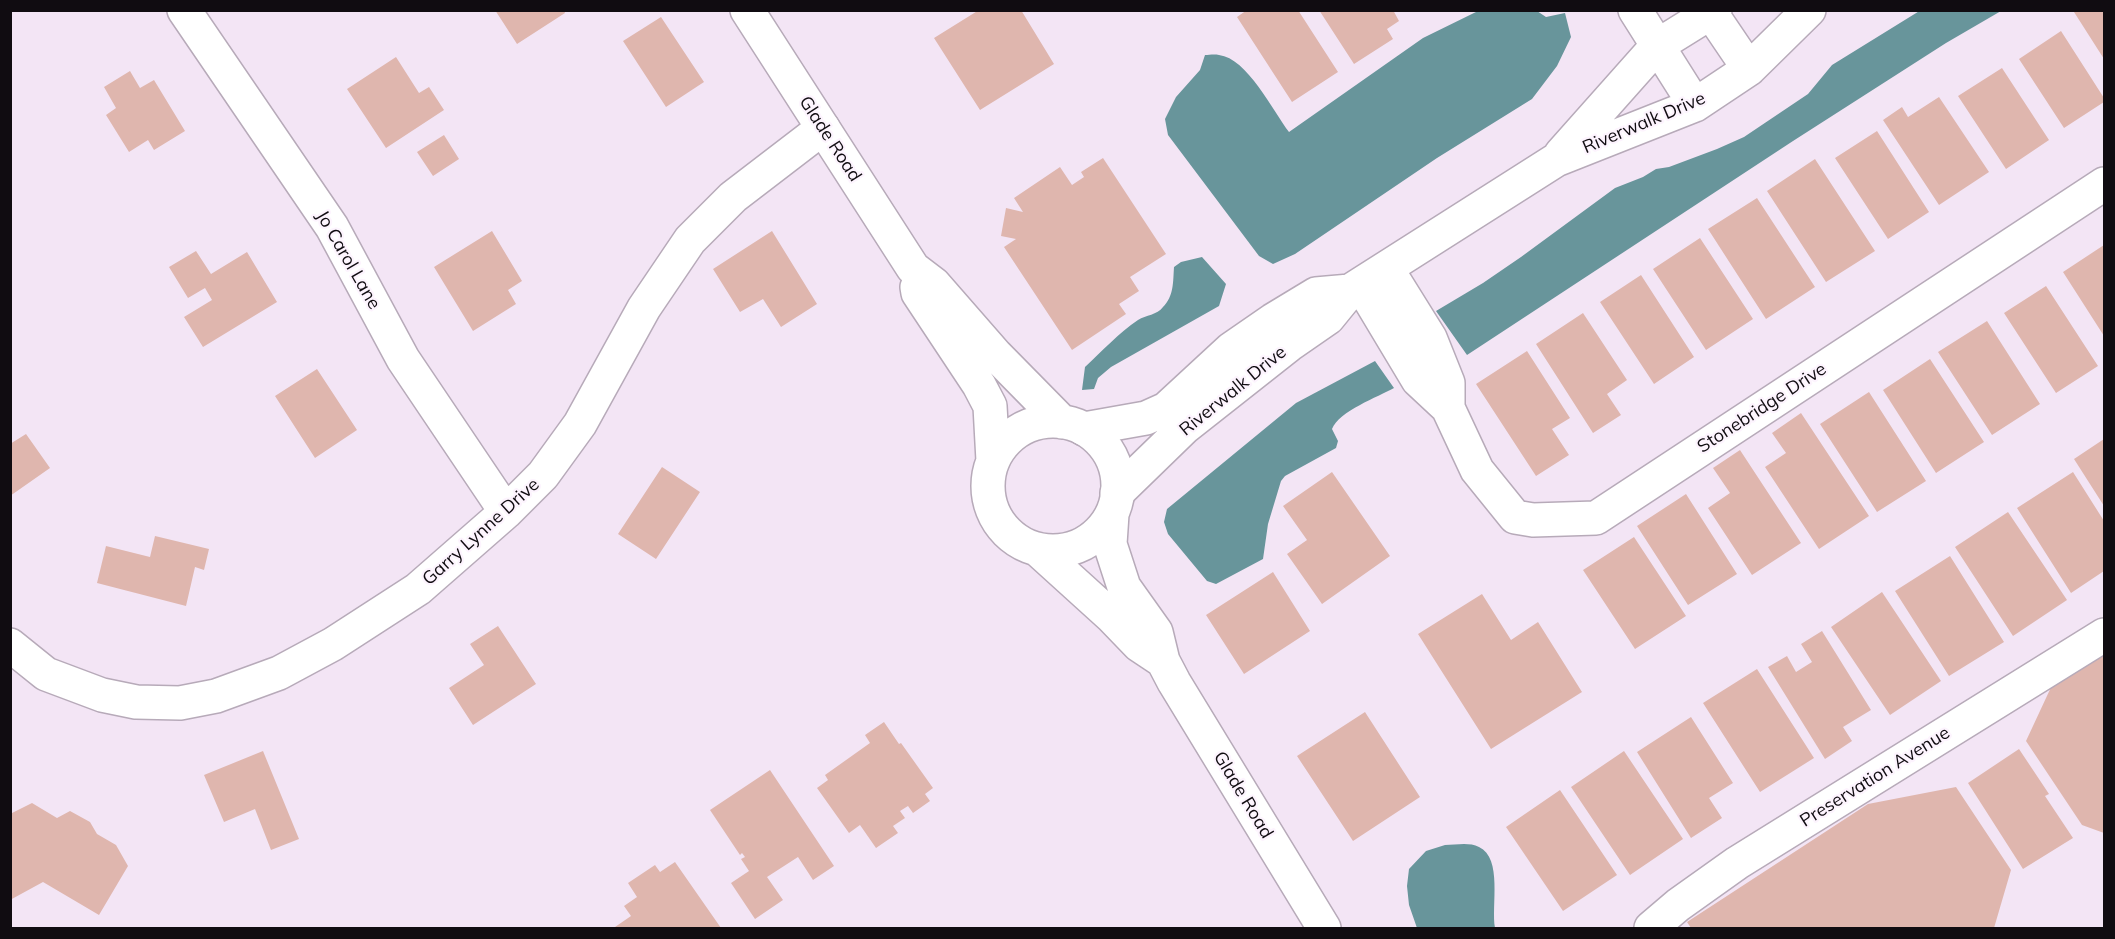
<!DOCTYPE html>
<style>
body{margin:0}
#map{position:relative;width:2115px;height:939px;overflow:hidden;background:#f3e5f5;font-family:Mulish,sans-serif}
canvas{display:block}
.frame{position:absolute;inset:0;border:12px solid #100c11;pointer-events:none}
</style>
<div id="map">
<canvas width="2115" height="939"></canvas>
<div class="frame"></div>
</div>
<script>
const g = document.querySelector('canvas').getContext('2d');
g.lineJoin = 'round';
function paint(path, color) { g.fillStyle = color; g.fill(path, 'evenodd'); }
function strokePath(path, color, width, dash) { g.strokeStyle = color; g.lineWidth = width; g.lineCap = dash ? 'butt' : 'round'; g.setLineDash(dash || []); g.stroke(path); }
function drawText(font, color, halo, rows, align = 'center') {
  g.font = font + ' Mulish,sans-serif'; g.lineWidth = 4.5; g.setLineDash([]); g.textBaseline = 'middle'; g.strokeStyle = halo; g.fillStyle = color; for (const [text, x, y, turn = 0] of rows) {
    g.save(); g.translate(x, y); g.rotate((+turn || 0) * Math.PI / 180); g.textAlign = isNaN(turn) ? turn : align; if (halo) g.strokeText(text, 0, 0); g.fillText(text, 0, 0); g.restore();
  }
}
paint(new Path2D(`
 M 1921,10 L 2001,11 L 1946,43 L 1793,141 L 1467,355 L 1436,311 L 1483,283 L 1521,257 L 1615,188 L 1643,177 L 1656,169 L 1669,167 L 1717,149 L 1744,137 L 1808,94 L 1832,65 Z
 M 1478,11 L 1537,11 L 1546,17 L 1565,13 L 1571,37 L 1557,66 L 1532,99 L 1437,158 L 1295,254 L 1273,264 L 1259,256 L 1168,135 L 1165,119 L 1176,97 L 1200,70 L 1205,55 C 1209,55 1214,54 1219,55 C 1247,58 1273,111 1289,132 L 1423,38 Z
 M 1202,257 L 1226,284 L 1219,306 L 1111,367 L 1098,378 L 1094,389 L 1082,390 L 1085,367 C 1102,351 1119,333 1138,320 C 1146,315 1157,315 1163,307 C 1174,296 1173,282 1174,267 L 1181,262 Z
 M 1375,361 L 1394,388 C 1378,397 1339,411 1332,429 L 1338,441 L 1336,448 L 1285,476 L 1281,481 L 1268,524 L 1263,559 L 1216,584 L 1207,581 L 1168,534 L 1164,522 L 1167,509 L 1296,403 Z
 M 1445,845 C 1456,845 1469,842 1479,847 C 1503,858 1491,906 1495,928 L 1417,928 L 1409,905 L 1407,886 L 1409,869 L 1426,851 Z`), '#68959b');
paint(new Path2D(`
 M 495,10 L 564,10 L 565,13 L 517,44 Z
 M 979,10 L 1021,10 L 1054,64 L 980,110 L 934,38 Z
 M 1247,10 L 1298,10 L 1338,72 L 1292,102 L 1237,17 Z
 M 1319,10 L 1393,10 L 1399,21 L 1387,29 L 1393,39 L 1354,64 Z
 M 2077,10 L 2104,10 L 2104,59 L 2074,12 Z
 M 661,17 L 704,82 L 666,107 L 623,41 Z
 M 2061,31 L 2104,98 L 2104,102 L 2064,128 L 2019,59 Z
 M 396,57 L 419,93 L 429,87 L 444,110 L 386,148 L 347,89 Z
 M 2002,68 L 2049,140 L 2006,169 L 1958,96 Z
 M 130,71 L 140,88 L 154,80 L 185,131 L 154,150 L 148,140 L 129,152 L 106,115 L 116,108 L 104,87 Z
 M 1939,97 L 1989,172 L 1939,205 L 1883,120 L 1902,107 L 1908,117 Z
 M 1877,131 L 1929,212 L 1888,239 L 1835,158 Z
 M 444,135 L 459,159 L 433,176 L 417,152 Z
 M 1103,158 L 1166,254 L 1130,277 L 1139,291 L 1119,304 L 1126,314 L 1072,350 L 1004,247 L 1016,239 L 1001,236 L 1006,208 L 1023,212 L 1014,198 L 1060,167 L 1072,185 L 1084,177 L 1081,172 Z
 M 1815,159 L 1875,251 L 1826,282 L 1767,191 Z
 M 1757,198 L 1815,287 L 1766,319 L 1708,229 Z
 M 492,231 L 522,281 L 508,290 L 516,304 L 473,331 L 434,267 Z
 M 772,231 L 817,304 L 781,327 L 763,299 L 740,312 L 713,269 Z
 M 1700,238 L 1753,319 L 1706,350 L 1653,269 Z
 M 2104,245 L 2104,336 L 2063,272 Z
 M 196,251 L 211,274 L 247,252 L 277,302 L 203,347 L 184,317 L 212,300 L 205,288 L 188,298 L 169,267 Z
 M 1641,275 L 1694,357 L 1654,384 L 1600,302 Z
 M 2046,286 L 2098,366 L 2056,393 L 2004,313 Z
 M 1583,313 L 1627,380 L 1607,394 L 1621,415 L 1593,433 L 1536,344 Z
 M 1987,321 L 2040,404 L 1992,435 L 1938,352 Z
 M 1527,351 L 1570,418 L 1552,429 L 1569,455 L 1536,476 L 1476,384 Z
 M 1930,359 L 1984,442 L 1936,473 L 1883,390 Z
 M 317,369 L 357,430 L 315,458 L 275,396 Z
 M 1869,392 L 1926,481 L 1877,512 L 1820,424 Z
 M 1801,413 L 1869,516 L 1819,549 L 1765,467 L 1786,453 L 1772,433 Z
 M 26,434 L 50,468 L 10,496 L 10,444 Z
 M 2104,439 L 2104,506 L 2074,459 Z
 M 1740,450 L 1801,543 L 1752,575 L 1708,508 L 1730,493 L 1713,468 Z
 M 662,467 L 700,492 L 656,559 L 618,534 Z
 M 1332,472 L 1390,556 L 1322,604 L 1287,554 L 1307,540 L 1283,506 Z
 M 2073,472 L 2104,521 L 2104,571 L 2071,593 L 2017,508 Z
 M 1686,494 L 1737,574 L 1688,605 L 1637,526 Z
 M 2008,512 L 2067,600 L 2013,636 L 1955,547 Z
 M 155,536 L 209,549 L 204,570 L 195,567 L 186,606 L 97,583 L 106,546 L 150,557 Z
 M 1634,537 L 1686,616 L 1635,649 L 1583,570 Z
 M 1950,556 L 2004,642 L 1949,676 L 1895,591 Z
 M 1273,572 L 1310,631 L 1244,674 L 1206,615 Z
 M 1882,592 L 1941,681 L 1890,715 L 1831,627 Z
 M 1482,594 L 1511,640 L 1538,622 L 1582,692 L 1491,749 L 1418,634 Z
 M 498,626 L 536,684 L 473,725 L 449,688 L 484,665 L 470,644 Z
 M 1822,631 L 1871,710 L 1843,727 L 1852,741 L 1825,759 L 1768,667 L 1787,656 L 1796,672 L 1812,662 L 1801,644 Z
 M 2104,654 L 2104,833 L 2082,825 L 2026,741 L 2053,683 Z
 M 1757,669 L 1814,758 L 1760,792 L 1703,703 Z
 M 1365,712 L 1420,797 L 1353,841 L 1297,756 Z
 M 1691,717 L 1733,783 L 1709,798 L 1722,818 L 1691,838 L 1637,752 Z
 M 884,722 L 899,744 L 901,743 L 933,788 L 925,794 L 930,801 L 913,813 L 908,806 L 900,811 L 905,818 L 893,826 L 898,833 L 876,848 L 860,825 L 849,833 L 817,788 L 828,780 L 825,775 L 870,743 L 865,735 Z
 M 2019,749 L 2049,794 L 2045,796 L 2073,838 L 2023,869 L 1968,783 Z
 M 263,751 L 299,839 L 271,850 L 255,809 L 224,822 L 204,775 Z
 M 1624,751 L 1683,839 L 1630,875 L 1571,787 Z
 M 770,770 L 834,866 L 813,880 L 798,857 L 767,877 L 783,900 L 755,919 L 731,883 L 749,871 L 741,859 L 745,857 L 742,853 L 740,855 L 710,810 Z
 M 1956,787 L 2011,870 L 1994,928 L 1691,928 L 1687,922 L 1868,804 Z
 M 1560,790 L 1617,875 L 1563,911 L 1506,827 Z
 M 32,803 L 57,818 L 70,811 L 90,822 L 97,834 L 116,845 L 128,866 L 99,915 L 43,882 L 10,900 L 10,814 Z
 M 675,862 L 721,928 L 617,928 L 615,927 L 631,916 L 624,906 L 637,897 L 628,883 L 655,865 L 660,872 Z`), '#dfb6ae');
const minor = new Path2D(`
 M 184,10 L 332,227 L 403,359 L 506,512
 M 1635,10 L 1695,105
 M 1709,10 L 1749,69
 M 1561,154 L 1657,46 L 1715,10
 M 1387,269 L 1430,338 L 1448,383 L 1448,408
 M 1361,285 L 1418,380 L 1448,408 L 1477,470 L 1515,517 L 1533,520 L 1596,518 L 2104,184
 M 1084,429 L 1146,418 L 1166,409 L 1231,349 L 1273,320 L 1316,294 L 1350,291
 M 1117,493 L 1185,427 L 1289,345 L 1328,318 L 1350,291 L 1556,160 L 1695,105 L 1749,69 L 1809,10
 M 10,645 L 46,674 L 102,695 L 136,702 L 180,703 L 216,696 L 279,673 L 333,644 L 418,589 L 506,512 L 543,475 L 580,424 L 644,308 L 690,240 L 733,197 L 823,128
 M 1651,928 L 1678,905 L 1737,863 L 2104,635`);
const major = new Path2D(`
 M 747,10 L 913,268 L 934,284 L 996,355 L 1062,422
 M 917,287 L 918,293 L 979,385 L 990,406 L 993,461
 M988 486a65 65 0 1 1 130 0a65 65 0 1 1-130 0Z
 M 1112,514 L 1110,544 L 1124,587 L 1156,632 L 1163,661 L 1174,682 L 1324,928
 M 1037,549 L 1112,617 L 1139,645 L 1163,661`);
strokePath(minor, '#b7aab9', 36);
strokePath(major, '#b7aab9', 36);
strokePath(minor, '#fff', 33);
strokePath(major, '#fff', 33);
drawText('18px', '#100c11', '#fdf4fe', [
 ["Riverwalk Drive",1644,123,-23],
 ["Glade Road",830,139,57],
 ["Jo Carol Lane",348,260,60],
 ["Riverwalk Drive",1233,391,-39],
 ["Stonebridge Drive",1762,408,-33],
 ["Garry Lynne Drive",481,532,-42],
 ["Preservation Avenue",1875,777,-32],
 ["Glade Road",1243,795,59]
]);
</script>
